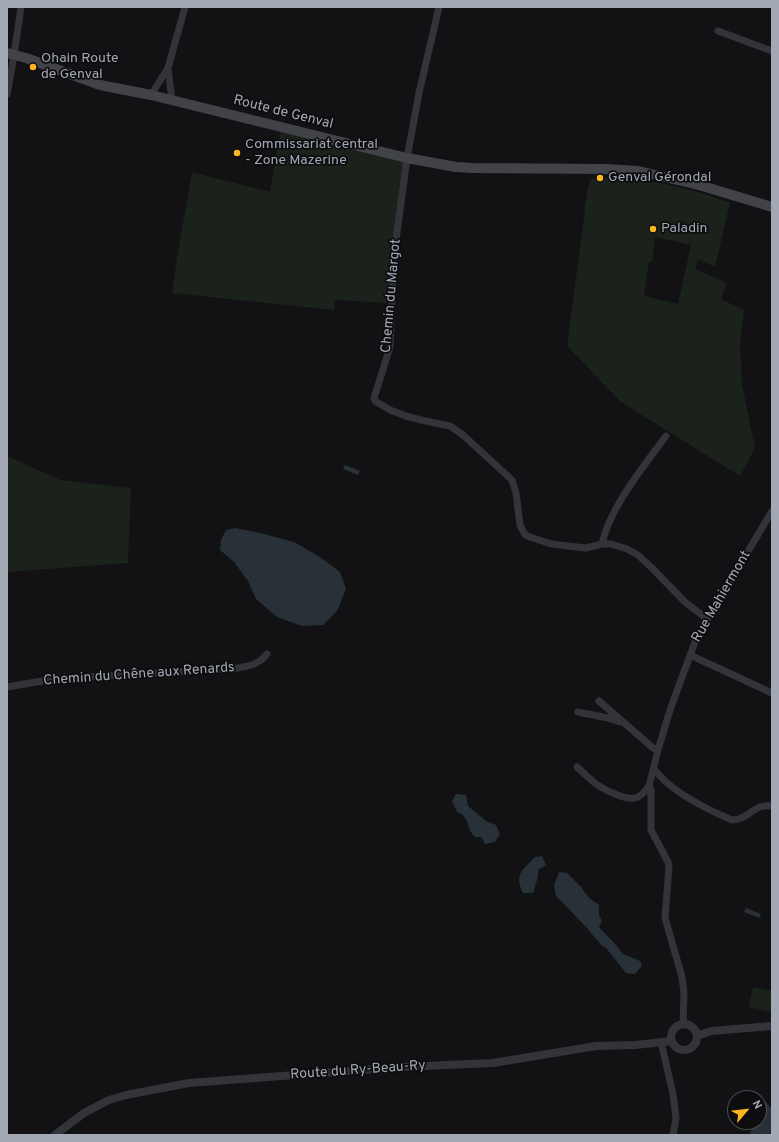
<!DOCTYPE html>
<meta charset="utf-8">
<style>
body{margin:0}
#map{position:relative;width:779px;height:1142px;overflow:hidden;background:#121214;font-family:Overpass,sans-serif}
canvas{display:block}
.frame{position:absolute;inset:0;border:8px solid #a3a8b5;pointer-events:none}
.north{position:absolute;left:727px;top:1090px;width:40px;height:40px;box-sizing:border-box;background:#0d0d0f;border:1px solid #494b51;border-radius:50%;rotate:62deg;font-size:11px;font-weight:700;line-height:16px;text-align:center;color:#a3a8b5}
.north::after{content:'';display:block;margin:auto;width:14px;height:18px;background:#fcb622;clip-path:polygon(50% 0,100% 100%,50% 72%,0 100%)}
</style>
<div id="map">
<canvas width="779" height="1142"></canvas>
<div class="frame"></div>
<div class="north">N</div>
</div>
<script>
const g = document.querySelector('canvas').getContext('2d');
g.lineJoin = 'round';
function paint(path, color) { g.fillStyle = color; g.fill(path, 'evenodd'); }
function strokePath(path, color, width, dash) { g.strokeStyle = color; g.lineWidth = width; g.lineCap = dash ? 'butt' : 'round'; g.setLineDash(dash || []); g.stroke(path); }
function drawText(font, color, halo, rows, align = 'center') {
  g.font = font + ' Overpass,sans-serif'; g.lineWidth = 3.5; g.setLineDash([]); g.textBaseline = 'middle'; g.strokeStyle = halo; g.fillStyle = color; for (const [text, x, y, turn = 0] of rows) {
    g.save(); g.translate(x, y); g.rotate((+turn || 0) * Math.PI / 180); g.textAlign = isNaN(turn) ? turn : align; if (halo) g.strokeText(text, 0, 0); g.fillText(text, 0, 0); g.restore();
  }
}
paint(new Path2D(`
 M 280,132 L 407,161 L 395,260 L 387,303 L 335,300 L 334,310 L 172,293 L 178,252 L 192,172 L 270,192 Z
 M 617,177 L 661,183 L 705,194 L 730,203 L 715,267 L 698,259 L 695,269 L 727,283 L 721,299 L 744,310 L 740,344 L 742,384 L 755,448 L 740,476 L 621,402 L 567,346 L 585,210 L 584,209 L 590,179 ZM 655,237 L 691,245 L 678,304 L 644,296 L 649,262 L 652,262 Z
 M 7,456 L 60,480 L 131,488 L 128,563 L 7,572 Z
 M 753,987 L 772,991 L 772,1012 L 749,1007 Z`), '#1a221b');
paint(new Path2D(`
 M 345,465 L 360,471 L 358,475 L 343,469 Z
 M 235,528 L 260,533 L 294,542 L 320,557 L 340,572 L 346,589 L 337,611 L 323,625 L 302,626 L 277,617 L 256,599 L 248,581 L 234,562 L 220,550 L 221,540 L 226,530 Z
 M 456,794 L 466,795 L 468,806 L 486,821 L 496,825 L 500,834 L 495,842 L 485,844 L 481,837 L 475,837 L 470,831 L 467,821 L 463,815 L 457,812 L 452,801 Z
 M 542,856 L 546,865 L 538,870 L 538,877 L 533,893 L 523,893 C 514,874 522,871 535,857 Z
 M 559,872 L 567,873 L 581,887 L 589,898 L 599,905 L 599,915 L 602,921 L 599,927 L 616,945 L 623,954 L 640,961 L 642,966 L 635,974 L 626,973 L 606,948 L 602,946 L 586,927 L 556,896 L 554,885 Z
 M 746,908 L 761,914 L 759,918 L 744,912 Z
 M 761,1097 L 772,1109 L 772,1135 L 749,1135 L 755,1122 L 759,1122 L 759,1103 Z`), '#283138');
strokePath(new Path2D(`
 M 439,7 L 419,93 L 407,158 L 394,255 L 390,347 L 374,398 L 375,401 L 390,410 L 406,416 L 421,420 L 450,426 L 463,435 L 512,480 L 516,493 L 520,525 L 524,533 L 527,536 L 551,544 L 586,548 L 602,544 L 611,544 L 627,549 L 638,555 L 652,568 L 685,602 L 707,619
 M 718,31 L 772,51
 M 168,68 L 172,100
 M 7,94 C 13,65 17,36 21,7
 M 151,95 L 168,68 L 185,7
 M 602,544 C 610,507 644,466 666,436
 M 690,655 L 772,693
 M 7,687 L 48,680 L 85,677 L 231,669 C 245,667 258,666 267,654
 M 599,701 L 653,748 L 658,750
 M 578,712 L 608,718 L 620,722
 M 577,767 C 584,773 591,781 599,786 C 607,791 629,802 638,797 C 642,795 646,790 649,786
 M 654,769 C 671,792 706,809 732,820 C 751,819 753,803 772,806
 M 683,1025 L 684,993 L 682,977 L 665,918 L 669,867 L 668,862 L 651,830 L 651,790 L 649,786 L 658,750 L 671,707 L 695,642 L 702,627 L 720,600 L 737,570 L 772,511
 M 661,1042 L 673,1094 L 676,1118 L 673,1135`), '#333439', 7);
strokePath(new Path2D(`
 M671 1037a13 13 0 1 1 26 0a13 13 0 1 1-26 0Z
 M 697,1036 L 711,1031 L 772,1026
 M 55,1135 L 84,1113 L 109,1100 L 126,1095 L 189,1083 L 402,1067 L 493,1063 L 596,1046 L 635,1045 L 672,1041`), '#333439', 8);
strokePath(new Path2D(`
 M 7,53 L 26,58 L 100,85 L 151,95 L 407,158 L 456,167 L 473,168 L 605,169 L 638,171 L 699,185 L 772,207`), '#414349', 10);
for (const [x, y, r, color] of [
 [33,67,4,"#fcb622"],
 [237,153,4,"#fcb622"],
 [600,178,4,"#fcb622"],
 [653,229,4,"#fcb622"]
]) { const dot = new Path2D(); dot.arc(x, y, r, 0, 2 * Math.PI); g.fillStyle = color; g.fill(dot); strokePath(dot, '#0d0d0f', 1.5); }
drawText('14px', '#a3a8b5', '#0d0d0f', [
 ["Ohain Route",41,59],
 ["de Genval",41,75],
 ["Commissariat central",245,145],
 ["- Zone Mazerine",245,161],
 ["Genval Gérondal",608,178],
 ["Paladin",661,229]
], 'left');
drawText('14px', '#a3a8b5', '#0d0d0f', [
 ["Route de Genval",283,113,14],
 ["Chemin du Margot",392,296,-85],
 ["Rue Mahiermont",722,597,-60],
 ["Chemin du Chêne aux Renards",139,675,-4],
 ["Route du Ry-Beau-Ry",358,1071,-4]
]);
</script>
